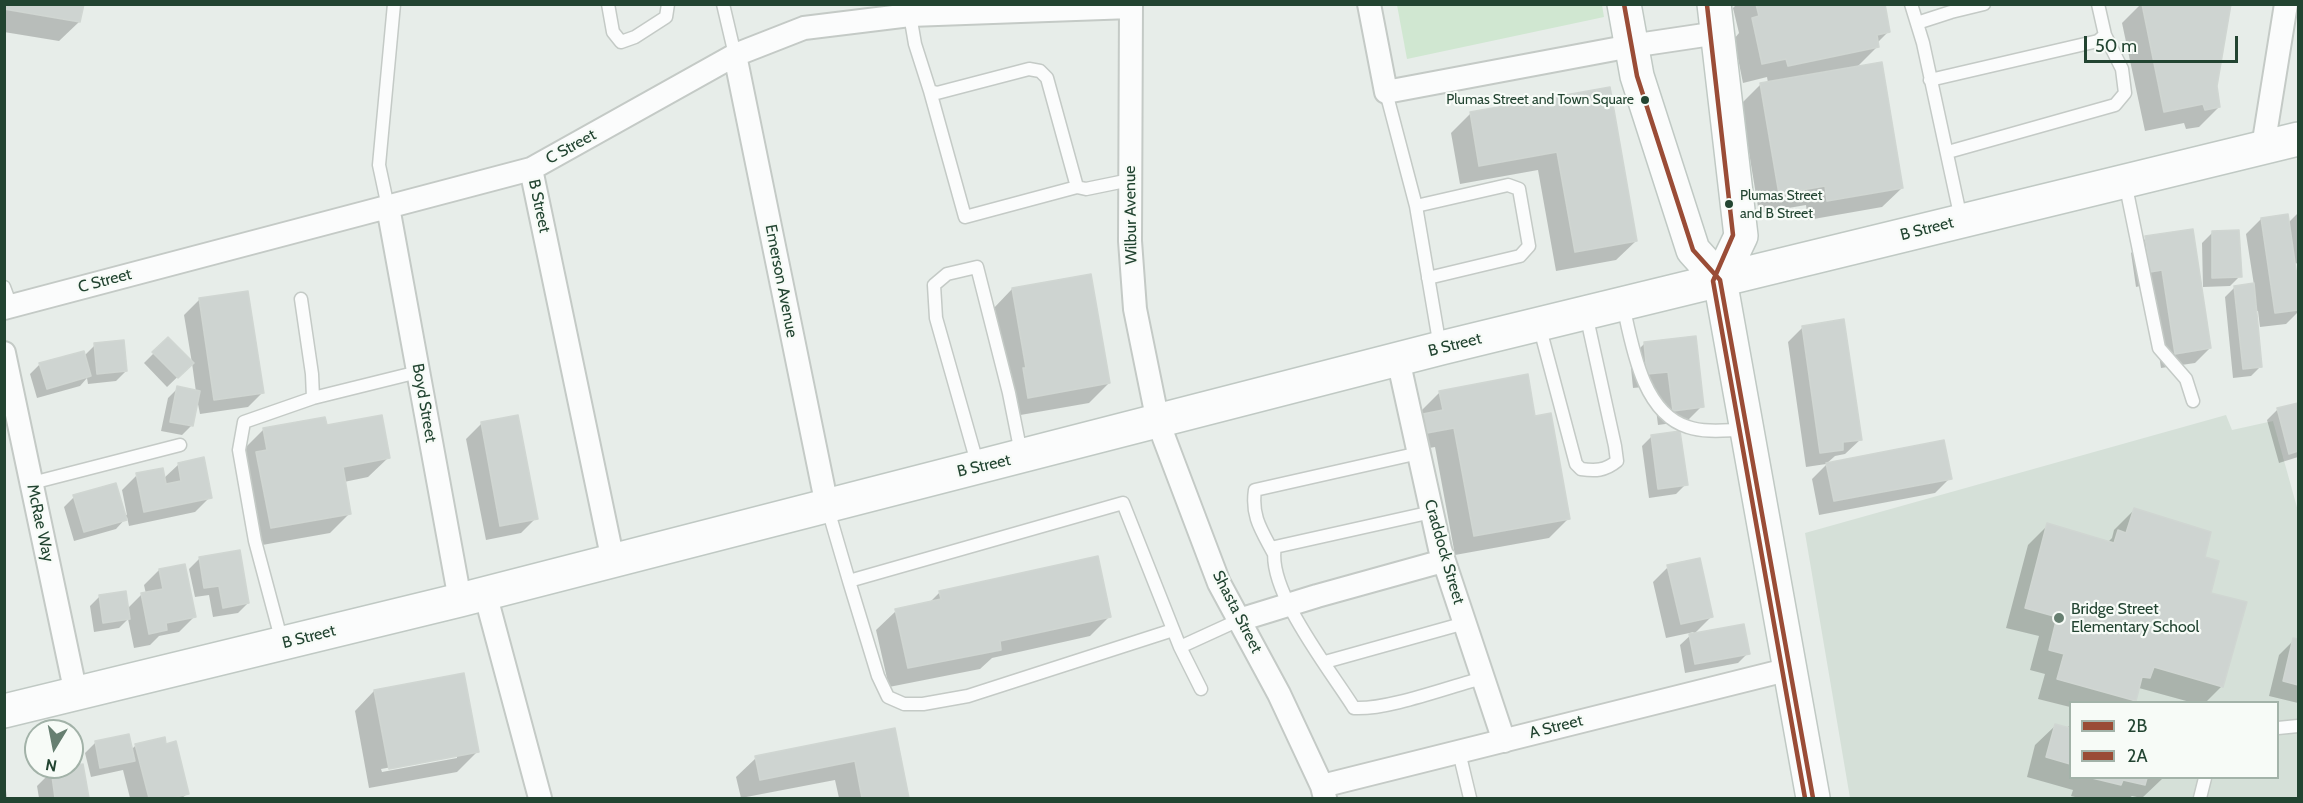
<!DOCTYPE html>
<style>
body{margin:0}
#map{position:relative;width:2303px;height:803px;overflow:hidden;background:#e7ede9;font-family:Cabin,sans-serif}
canvas{display:block}
.frame{position:absolute;inset:0;border:6px solid #224431;pointer-events:none}
.legend{position:absolute;left:2069px;top:701px;width:210px;height:78px;box-sizing:border-box;background:#f7fbf7;border:2px solid #a2b2a8;margin:0;padding:8px 10px;list-style:none;font-size:18px;color:#224431}
.legend li{display:flex;align-items:center;gap:12px;height:30px}
.legend b{width:30px;border:2px solid #a2b2a8}
.north{position:absolute;left:24px;top:719px;width:60px;height:60px;box-sizing:border-box;background:#f7fbf7;border:2px solid #a2b2a8;border-radius:50%;rotate:190deg;font-size:16px;font-weight:700;line-height:24px;text-align:center;color:#224431}
.north::after{content:'';display:block;margin:auto;width:21px;height:27px;background:#677f71;clip-path:polygon(50% 0,100% 100%,50% 72%,0 100%)}
.scale{position:absolute;left:2084px;top:36px;width:154px;height:27px;box-sizing:border-box;border:3px solid #224431;border-top:0;padding-left:8px;font-size:18px;line-height:21px;white-space:nowrap;color:#224431;-webkit-text-stroke:4px #f7fbf7;paint-order:stroke}
</style>
<div id="map">
<canvas width="2303" height="803"></canvas>
<div class="frame"></div>
<ul class="legend">
<li><b style="height:8px;background:#9a4c36"></b>2B</li>
<li><b style="height:8px;background:#9a4c36"></b>2A</li>
</ul>
<div class="north">N</div>
<div class="scale">50 m</div>
</div>
<script>
const g = document.querySelector('canvas').getContext('2d');
g.lineJoin = 'round';
function paint(path, color) { g.fillStyle = color; g.fill(path, 'evenodd'); }
function strokePath(path, color, width, dash) { g.strokeStyle = color; g.lineWidth = width; g.lineCap = dash ? 'butt' : 'round'; g.setLineDash(dash || []); g.stroke(path); }
function drawText(font, color, halo, rows, align = 'center') {
  g.font = font + ' Cabin,sans-serif'; g.lineWidth = 4.5; g.setLineDash([]); g.textBaseline = 'middle'; g.strokeStyle = halo; g.fillStyle = color; for (const [text, x, y, turn = 0] of rows) {
    g.save(); g.translate(x, y); g.rotate((+turn || 0) * Math.PI / 180); g.textAlign = isNaN(turn) ? turn : align; if (halo) g.strokeText(text, 0, 0); g.fillText(text, 0, 0); g.restore();
  }
}
paint(new Path2D(`
 M 2226,415 L 2232,430 L 2273,421 L 2298,511 L 2298,798 L 1850,798 L 1805,533 ZM 2070,702 L 2278,702 L 2278,778 L 2070,778 Z`), '#d5e0d8');
paint(new Path2D(`
 M 1397,5 L 1602,5 L 1604,17 L 1407,59 Z`), '#d0e7d1');
paint(new Path2D(`
 M 4,4 L 79,22 L 59,41 L 4,32 Z
 M 1737,4 L 1883,4 L 1889,31 L 1877,43 L 1877,47 L 1856,68 L 1902,188 L 1882,207 L 1808,220 L 1806,205 L 1759,213 L 1741,104 L 1761,84 L 1768,83 L 1767,77 L 1743,83 L 1734,39 L 1739,33 L 1733,8 Z
 M 2141,4 L 2230,4 L 2215,86 L 2219,107 L 2199,127 L 2186,129 L 2184,123 L 2145,131 L 2122,23 Z
 M 1609,89 L 1636,241 L 1616,260 L 1556,271 L 1538,170 L 1460,184 L 1451,133 L 1471,113 Z
 M 2298,213 L 2298,263 L 2294,264 L 2298,290 L 2298,312 L 2286,324 L 2260,327 L 2258,311 L 2255,311 L 2261,366 L 2251,376 L 2233,378 L 2225,297 L 2235,287 L 2254,285 L 2246,234 L 2261,219 L 2288,223 Z
 M 2212,233 L 2240,276 L 2230,286 L 2203,287 L 2202,243 Z
 M 2146,238 L 2210,348 L 2195,363 L 2161,368 L 2148,284 L 2136,287 L 2131,253 Z
 M 1012,289 L 1109,383 L 1089,403 L 1009,417 L 993,309 Z
 M 199,300 L 263,392 L 248,407 L 200,414 L 197,399 L 192,425 L 182,435 L 161,431 L 168,398 L 178,388 L 196,392 L 192,363 L 167,387 L 144,363 L 168,339 L 192,363 L 184,315 Z
 M 1803,327 L 1861,439 L 1845,454 L 1835,456 L 1826,464 L 1806,467 L 1788,342 Z
 M 1645,343 L 1702,406 L 1687,421 L 1658,425 L 1653,386 L 1633,388 L 1630,358 Z
 M 95,345 L 126,371 L 116,381 L 88,384 L 87,378 L 80,386 L 37,398 L 30,374 L 40,364 L 84,356 Z
 M 1440,392 L 1534,417 L 1569,518 L 1549,538 L 1455,555 L 1435,447 L 1407,452 L 1420,412 Z
 M 2298,405 L 2298,457 L 2279,463 L 2267,420 L 2277,410 Z
 M 481,424 L 536,518 L 521,533 L 486,540 L 466,439 Z
 M 326,427 L 388,458 L 368,477 L 344,482 L 350,513 L 330,533 L 251,547 L 244,449 L 264,429 Z
 M 1652,436 L 1686,484 L 1676,494 L 1649,498 L 1642,446 Z
 M 179,464 L 210,497 L 195,512 L 129,526 L 127,517 L 116,529 L 74,541 L 64,507 L 74,497 L 127,515 L 122,490 L 137,475 L 163,479 Z
 M 1827,464 L 1950,478 L 1935,493 L 1819,515 L 1812,479 Z
 M 2134,510 L 2203,558 L 2222,686 L 2206,702 L 2190,702 L 2139,688 L 2132,702 L 2070,702 L 2070,707 L 2038,699 L 2045,674 L 2030,670 L 2039,636 L 2006,628 L 2028,545 L 2048,525 L 2108,542 L 2112,538 L 2114,530 Z
 M 199,559 L 248,603 L 238,613 L 213,617 L 209,595 L 195,597 L 189,569 Z
 M 1668,567 L 1712,616 L 1693,635 L 1748,653 L 1738,663 L 1685,673 L 1680,645 L 1694,632 L 1666,638 L 1653,582 Z
 M 159,570 L 194,617 L 179,632 L 159,636 L 150,645 L 134,648 L 128,619 L 119,628 L 94,632 L 90,606 L 100,596 L 127,609 L 141,595 L 146,594 L 144,585 Z
 M 940,592 L 1110,616 L 1090,636 L 992,658 L 980,669 L 889,687 L 876,630 L 896,611 L 928,604 Z
 M 2294,640 L 2298,641 L 2298,703 L 2269,696 L 2279,655 Z
 M 374,691 L 477,752 L 457,772 L 369,788 L 355,711 ZM 457,755 L 457,758 L 382,772 L 381,769 Z
 M 2070,725 L 2070,778 L 2162,779 L 2142,798 L 2132,796 L 2129,798 L 2079,798 L 2071,796 L 2073,790 L 2027,777 L 2035,745 L 2055,726 L 2067,728 Z
 M 893,730 L 908,798 L 839,798 L 835,780 L 741,798 L 736,777 L 756,758 Z
 M 95,743 L 131,750 L 136,745 L 187,794 L 182,798 L 130,798 L 123,770 L 91,777 L 85,753 Z
 M 81,765 L 87,798 L 39,798 L 37,786 L 52,771 Z
 M 5,783 L 7,798 L 4,798 Z`), '#0003');
const building = new Path2D(`
 M 4,4 L 84,4 L 80,22 L 4,9 Z
 M 1756,4 L 1885,4 L 1890,32 L 1877,35 L 1879,47 L 1788,66 L 1786,59 L 1762,64 L 1752,18 L 1759,16 Z
 M 2142,4 L 2231,4 L 2217,86 L 2220,107 L 2205,110 L 2203,104 L 2164,112 Z
 M 1882,62 L 1903,188 L 1827,201 L 1825,186 L 1779,194 L 1760,83 Z
 M 1610,87 L 1637,241 L 1575,252 L 1557,152 L 1479,166 L 1470,112 Z
 M 2288,214 L 2298,283 L 2298,310 L 2275,313 L 2261,218 Z
 M 2193,229 L 2211,348 L 2175,354 L 2162,270 L 2150,272 L 2145,236 Z
 M 2239,230 L 2242,277 L 2212,278 L 2212,231 Z
 M 1091,274 L 1110,383 L 1028,398 L 1023,368 L 1026,368 L 1012,288 Z
 M 2254,283 L 2262,367 L 2243,369 L 2234,286 Z
 M 248,291 L 264,393 L 214,400 L 199,298 Z
 M 1844,319 L 1862,440 L 1843,442 L 1843,450 L 1820,453 L 1802,326 Z
 M 1696,336 L 1704,407 L 1673,411 L 1668,372 L 1647,374 L 1644,342 Z
 M 168,337 L 194,363 L 178,378 L 152,352 Z
 M 124,340 L 127,371 L 97,374 L 94,343 Z
 M 84,351 L 91,376 L 47,389 L 39,363 Z
 M 1528,374 L 1535,416 L 1551,413 L 1570,519 L 1474,536 L 1454,428 L 1427,433 L 1423,414 L 1443,410 L 1439,391 Z
 M 177,386 L 200,391 L 193,426 L 170,422 Z
 M 2298,403 L 2298,451 L 2289,454 L 2277,408 Z
 M 382,415 L 390,458 L 343,467 L 351,514 L 271,528 L 256,452 L 267,450 L 263,428 L 325,417 L 327,425 Z
 M 518,415 L 538,519 L 500,526 L 481,422 Z
 M 1680,431 L 1688,485 L 1658,489 L 1651,435 Z
 M 1944,440 L 1952,479 L 1834,501 L 1826,463 Z
 M 204,457 L 212,498 L 144,512 L 136,473 L 163,468 L 166,484 L 181,481 L 178,463 Z
 M 116,483 L 127,520 L 84,532 L 73,495 Z
 M 2134,508 L 2211,532 L 2205,557 L 2219,561 L 2211,593 L 2247,602 L 2223,687 L 2154,667 L 2150,678 L 2142,677 L 2136,701 L 2057,679 L 2064,654 L 2049,650 L 2057,617 L 2025,608 L 2047,523 L 2114,543 L 2118,530 L 2126,533 Z
 M 240,550 L 249,603 L 223,608 L 219,586 L 204,588 L 199,557 Z
 M 1098,556 L 1111,617 L 1000,641 L 1001,650 L 908,668 L 895,609 L 941,599 L 939,591 Z
 M 1700,558 L 1713,617 L 1681,624 L 1667,565 Z
 M 185,564 L 196,617 L 166,623 L 167,630 L 149,634 L 141,593 L 163,589 L 159,569 Z
 M 126,591 L 130,619 L 103,623 L 99,595 Z
 M 1744,624 L 1750,654 L 1695,664 L 1689,634 Z
 M 2293,638 L 2298,639 L 2298,685 L 2283,681 Z
 M 464,673 L 479,752 L 389,769 L 374,690 Z
 M 2055,724 L 2070,728 L 2070,764 L 2046,757 Z
 M 895,728 L 909,798 L 862,798 L 855,761 L 760,780 L 755,756 Z
 M 129,734 L 135,761 L 100,768 L 95,741 Z
 M 165,737 L 166,744 L 176,741 L 189,794 L 171,798 L 149,798 L 135,744 Z
 M 83,764 L 89,798 L 55,798 L 51,769 Z
 M 2092,778 L 2147,778 L 2145,785 L 2123,780 L 2121,785 Z`);
paint(building, '#ced4d1');
strokePath(building, '#d0d6d2', 1.5);
const lane = new Path2D(`
 M 608,4 L 613,32 L 621,42 L 635,37 L 666,17 L 668,4
 M 723,4 L 735,55
 M 1911,4 L 1923,43 L 1961,219
 M 910,15 L 915,44 L 930,91 L 937,93 L 1029,69 L 1040,71 L 1047,78 L 1077,187 L 1086,189 L 1130,180
 M 1917,23 L 1951,12 L 1984,4
 M 1930,80 L 2098,41 L 2105,35 L 2098,4
 M 930,91 L 965,217 L 1077,187
 M 1386,92 L 1416,206 L 1440,347
 M 1948,152 L 2115,105 L 2125,93 L 2122,69 L 2105,35
 M 2125,182 L 2159,348 L 2186,379 L 2193,401
 M 1416,206 L 1508,185 L 1519,189 L 1529,246 L 1520,256 L 1428,278
 M 388,207 L 379,165 L 394,4
 M 4,287 L 11,306
 M 1623,305 C 1632,345 1642,413 1688,427 C 1706,433 1727,430 1744,430
 M 1539,325 L 1576,464 L 1581,469 C 1595,471 1605,471 1617,461 L 1615,446 L 1586,314
 M 313,398 L 418,372
 M 978,466 L 936,318 L 934,285 L 947,274 L 977,267 L 1009,393 L 1021,453
 M 32,483 L 180,445
 M 827,506 L 849,581 L 1123,503 L 1180,647 L 1239,620
 M 1432,512 L 1275,547 C 1266,590 1331,671 1354,708 C 1388,710 1448,687 1483,678
 M 1274,554 C 1262,531 1251,517 1255,490 L 1419,453
 M 849,581 L 878,676 L 888,697 L 904,704 L 923,704 L 968,696 L 1173,630
 M 282,642 L 255,541 L 239,450 L 244,422 L 313,398 L 312,374 L 301,299
 M 1180,647 L 1201,689
 M 1325,662 L 1465,623
 M 2278,728 L 2298,726
 M 1459,752 L 1470,798
 M 2200,798 L 2205,778`);
const street = new Path2D(`
 M 1131,4 L 1130,241 L 1135,309 L 1158,422 L 1219,583 L 1279,694 L 1322,786 L 1325,798
 M 1369,4 L 1386,92 L 1631,46 L 1718,33
 M 735,55 L 827,506
 M 2263,147 L 2286,4
 M 531,169 L 613,561
 M 388,207 L 460,600
 M 4,308 L 531,169 L 735,55 L 804,28 L 910,15 L 1131,7
 M 4,353 L 76,694
 M 1398,359 L 1440,549 L 1504,741
 M 485,593 L 540,798
 M 1239,620 L 1317,596 L 1443,561
 M 1322,786 L 1790,669`);
const secondary = new Path2D(`
 M 1624,4 L 1637,76 L 1693,250 L 1720,280
 M 1714,4 L 1741,236 L 1720,280
 M 1720,280 L 1813,798
 M 4,711 L 460,600 L 1441,348 L 2298,139`);
strokePath(lane, '#c4cac6', 15);
strokePath(street, '#c4cac6', 26);
strokePath(secondary, '#c0c9c4', 36);
strokePath(lane, '#fbfcfc', 12);
strokePath(street, '#fbfcfc', 22);
strokePath(secondary, '#fbfcfc', 33);
strokePath(new Path2D(`
 M 1624,4 L 1637,76 L 1693,250 L 1720,280 L 1813,798`), '#9a4c36', 4.5);
strokePath(new Path2D(`
 M 1707,5 L 1733,235 L 1713,281 L 1805,798`), '#9a4c36', 4.5);
for (const [x, y, r, color] of [
 [1645,100,5,"#224431"],
 [1729,204,5,"#224431"],
 [2059,618,6,"#677f71"]
]) { const dot = new Path2D(); dot.arc(x, y, r, 0, 2 * Math.PI); g.fillStyle = color; g.fill(dot); strokePath(dot, '#f7fbf7', 2); }
drawText('14px', '#224431', '#f7fbf7', [
 ["Plumas Street and Town Square",1634,100],
 ["Plumas Street",1740,196,"left"],
 ["and B Street",1740,214,"left"]
], 'right');
drawText('16px', '#224431', '#f7fbf7', [
 ["C Street",571,147,-29],
 ["B Street",539,206,78],
 ["Wilbur Avenue",1131,215,-91],
 ["B Street",1927,229,-14],
 ["C Street",105,281,-15],
 ["Emerson Avenue",781,281,79],
 ["B Street",1455,345,-14],
 ["Boyd Street",424,403,80],
 ["B Street",984,466,-13],
 ["McRae Way",40,523,78],
 ["Craddock Street",1444,552,74],
 ["Shasta Street",1237,612,63],
 ["B Street",309,637,-14],
 ["A Street",1556,727,-14]
]);
drawText('16px', '#224431', '#f7fbf7', [
 ["Bridge Street",2071,609],
 ["Elementary School",2071,627]
], 'left');
</script>
